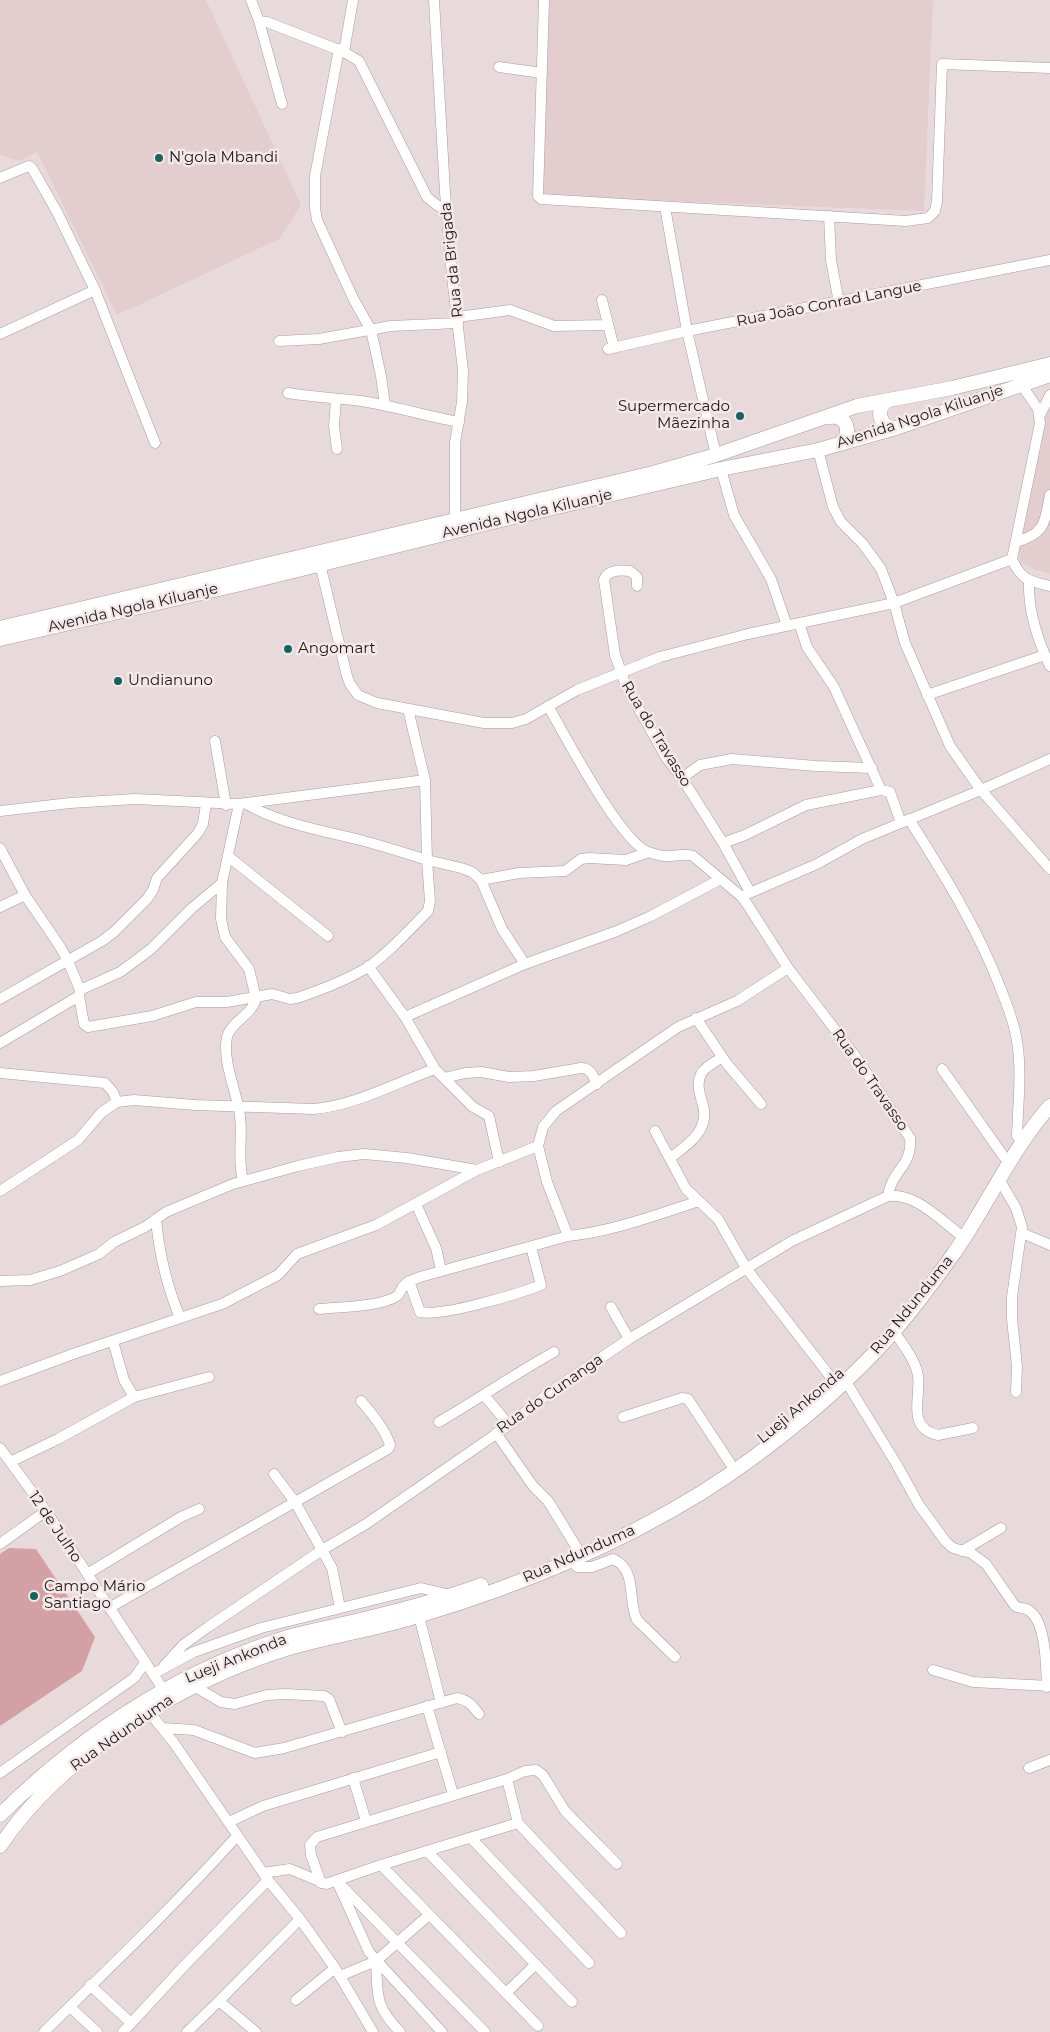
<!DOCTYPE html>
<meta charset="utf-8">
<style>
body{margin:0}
canvas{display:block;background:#e8dadb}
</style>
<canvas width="1050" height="2032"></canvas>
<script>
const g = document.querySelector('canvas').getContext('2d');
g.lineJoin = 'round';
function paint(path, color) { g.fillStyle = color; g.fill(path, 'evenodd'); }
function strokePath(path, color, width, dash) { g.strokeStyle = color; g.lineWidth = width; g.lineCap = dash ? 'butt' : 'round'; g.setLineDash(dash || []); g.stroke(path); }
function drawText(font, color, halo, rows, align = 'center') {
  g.font = font + ' Montserrat,sans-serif'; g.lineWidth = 5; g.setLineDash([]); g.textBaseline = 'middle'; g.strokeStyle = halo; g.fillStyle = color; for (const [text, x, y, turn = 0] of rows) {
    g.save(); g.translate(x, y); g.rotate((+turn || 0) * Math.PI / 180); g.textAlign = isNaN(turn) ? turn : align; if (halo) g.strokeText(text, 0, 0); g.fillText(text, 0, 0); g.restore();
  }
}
paint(new Path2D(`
 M 0,0 L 206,0 L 301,205 L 279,239 L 117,315 L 37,152 L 19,161 L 0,155 Z
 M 550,0 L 933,0 L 924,211 L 541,196 Z
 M 1050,410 L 1050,574 L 1033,569 L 1020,561 L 1019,545 L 1044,412 Z`), '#e3cdcf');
paint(new Path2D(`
 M 9,1548 L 36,1549 L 95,1637 L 82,1671 L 0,1726 L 0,1554 Z`), '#d2a0a5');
const minor = new Path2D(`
 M 251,0 L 259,21 L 282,104
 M 434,0 L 445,192 L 452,277 L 463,370 L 462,402 L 455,442 L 455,520
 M 544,0 L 538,196 L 541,199 L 906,221 L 928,218 L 935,211 L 937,201 L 942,64 L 1050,68
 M 259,21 L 267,22 L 344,52 L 359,61 L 427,197 L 438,206 L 446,208
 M 339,49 L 315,176 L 315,208 L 317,220 L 354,300 L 371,330 L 381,376 L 385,405
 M 344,52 L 353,0
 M 499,67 L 542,73
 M 0,178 L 26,167 L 29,166 L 32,168 L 57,212 L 95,290 L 155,443
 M 665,207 L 687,331 L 716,455
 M 829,216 L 831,260 L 839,303
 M 602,300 L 614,348
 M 458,317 L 510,310 L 554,326 L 607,325
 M 0,334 L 95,290
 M 279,341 L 319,339 L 391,326 L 458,323
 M 608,349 L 687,331 L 1050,260
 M 1021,384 L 1038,409 L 1040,423 L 1012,559 C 1021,580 1029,581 1050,586
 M 288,393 C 312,397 336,398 361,401 C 394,406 426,416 459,422
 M 336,399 L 334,426 L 337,449
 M 1040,415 L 1050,395
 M 818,450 L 833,507 L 841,522 L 863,544 L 881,569 L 894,603 L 905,643 L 950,746 L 981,790 L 1050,869
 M 721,469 L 734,515 L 771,579 L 787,626
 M 1016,542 C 1046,533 1044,524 1050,495
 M 320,564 L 347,676 L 350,684 L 358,695 L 377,703 L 484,723 L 512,723 L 526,719 L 577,690 L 660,657 L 748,634 L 894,603 L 1012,559
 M 1029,581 C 1028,610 1037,639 1050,666
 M 637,586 L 637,577 L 630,571 C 621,570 607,570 604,580 L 615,655 L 626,686 L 667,759 L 682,778 L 723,843 L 750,892
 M 927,695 L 1045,655
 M 548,706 C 566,737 619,840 648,852 C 654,854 664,857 670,856 C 679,856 685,853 693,856 L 742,897 L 747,904 L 788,968 L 856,1057 L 910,1138 C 913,1166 891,1171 888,1196
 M 215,741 L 226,805
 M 682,778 L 700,765 L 732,759 L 816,766 L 872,768
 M 425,780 L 427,860 L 461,868 L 472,872 L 481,880 L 502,929 L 525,964
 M 881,790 L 890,792 L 901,823
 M 0,811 L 70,803 L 135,799 L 239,804 L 425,780 L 408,709
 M 909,819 C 943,873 977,927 1000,987 C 1007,1004 1014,1022 1017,1041 C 1022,1072 1018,1105 1017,1136
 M 723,843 L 745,835 L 806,805 L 881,790 L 834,687 L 807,647 L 799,623
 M 0,848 L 25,895 L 59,945 L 68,961 L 80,990
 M 229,857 L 328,936
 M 481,880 L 519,873 L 565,871 L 581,859 L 589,858 L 626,860 L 649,852
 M 222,883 L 221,919 L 225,937 L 249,969 L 256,998 C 253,1015 231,1021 227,1037 C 222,1062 237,1092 240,1116 C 243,1139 237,1156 243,1181
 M 745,895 L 817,864 L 862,839 L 981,790 L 1050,759
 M 0,907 L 25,895
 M 368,966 L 405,1017 L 435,1069 L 473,1107 L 489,1116 L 499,1162
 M 79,996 L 84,1024 L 88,1027 L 152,1016 L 196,1002 L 227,1002 L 272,994 L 290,999 L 297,998 C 321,990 347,980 368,967 C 390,952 409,930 428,911 L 430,901 L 427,860 C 405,853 383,846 360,840 C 320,830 281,824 244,803
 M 0,999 L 102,941 L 114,932 L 147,899 L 153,890 L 157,878 L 198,833 L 203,824 L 206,804
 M 405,1017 L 525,964 L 617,931 L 651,916 L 719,880
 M 696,1018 L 727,1064 L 761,1104
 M 0,1043 L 79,996 L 80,990 L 120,972 L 131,964 L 151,949 L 192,908 L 222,883 L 239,804
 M 942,1069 L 1004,1157
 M 0,1073 L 105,1083 L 113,1092 L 117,1102
 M 444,1078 L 465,1073 L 481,1072 L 509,1077 L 534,1076 L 581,1068 C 591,1068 593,1076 597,1084
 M 655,1131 L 686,1189 L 718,1219 L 746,1268 L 833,1380
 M 670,1158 C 688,1145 710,1130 703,1105 C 700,1095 696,1084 701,1074 C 704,1067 716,1062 722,1057
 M 999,1179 L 1016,1208 L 1022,1227 L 1012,1297 L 1012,1319 L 1017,1366 L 1016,1392
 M 0,1191 L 78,1140 L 102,1112 L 117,1102 L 134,1100 L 195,1105 L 314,1109 C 356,1105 395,1083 435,1069
 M 416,1204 L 436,1248 L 441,1270
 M 156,1219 C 159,1254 167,1286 180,1318
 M 1022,1233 L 1050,1245
 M 568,1236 C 614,1231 656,1215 699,1201
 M 0,1281 L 30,1280 L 60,1271 L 99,1254 L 114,1242 L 145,1227 L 166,1212 L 233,1184 L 298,1166 L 338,1157 L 364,1154 L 407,1158 L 477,1170
 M 409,1281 L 420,1312 C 442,1317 518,1294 541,1285 L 531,1247
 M 611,1307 L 629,1339
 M 319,1309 C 339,1307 381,1307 397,1296 C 400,1294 399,1293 401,1290 C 405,1282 412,1280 420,1277 L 568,1236 L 547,1182 L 538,1146 L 543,1127 L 556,1111 L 678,1027 L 737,1001 L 788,968
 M 894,1331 C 902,1344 916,1360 918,1376 C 921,1397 906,1428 938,1435 L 973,1428
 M 113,1341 L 124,1380 L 134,1397
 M 845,1380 L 897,1465 L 919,1505 L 946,1542 L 953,1548 L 971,1553 L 986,1564 L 1015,1606 C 1019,1608 1023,1608 1026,1609 C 1047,1617 1046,1669 1047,1687
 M 0,1381 L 73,1354 L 222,1304 L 278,1275 L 297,1254 L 376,1225 L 477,1170 L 538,1146
 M 484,1395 L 509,1425
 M 623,1417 L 682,1398 L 688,1399 L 730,1463
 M 439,1422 C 478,1399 515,1374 554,1352
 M 496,1433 L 533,1486 L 548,1501 L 577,1548
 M 0,1448 L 46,1511 L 163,1689
 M 10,1462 L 58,1439 L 134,1397 L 209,1377
 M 274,1474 L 295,1502 L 332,1568 L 340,1608
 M 0,1544 L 46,1511
 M 962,1551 L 1001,1528
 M 572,1560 L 577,1567 L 592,1567 L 613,1559 C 638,1570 627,1600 637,1620 L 675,1657
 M 87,1574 L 181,1517 L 199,1509
 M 109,1608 L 388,1449 L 390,1445 C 385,1429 372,1414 361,1401
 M 419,1616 L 441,1703
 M 164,1666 L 183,1645 L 208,1627 L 322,1550 L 366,1524 L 509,1425 L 550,1392 L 629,1339 L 792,1241 L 888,1196 C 915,1193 937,1217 958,1233
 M 933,1670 L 973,1682 L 1050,1686
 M 153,1674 L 194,1652 L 261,1628 L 421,1588 L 450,1595
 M 194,1686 L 221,1702 L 235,1704 L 267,1695 L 285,1694 L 324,1696 L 329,1699 L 342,1732
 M 427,1706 L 453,1794
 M 149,1712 L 174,1743 L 268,1880 L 300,1919 L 335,1968 L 373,2032
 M 163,1728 L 194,1730 L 255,1753 L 284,1748 L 457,1698 C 468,1700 472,1705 479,1714
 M 1029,1768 L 1050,1760
 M 0,1773 L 134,1678 L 145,1663
 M 353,1778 L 366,1821
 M 507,1779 L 518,1823 L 621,1933
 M 229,1822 L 263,1806 L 441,1752
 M 471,1838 L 589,1963
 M 428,1852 L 572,2002
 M 381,1865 L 538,2026
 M 263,1873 L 290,1869 L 326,1884 L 381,1865 L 518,1823
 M 337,1881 L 485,2032
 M 321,1883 L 311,1855 L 310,1845 L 317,1837 L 507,1779 L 525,1771 L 536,1770 L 543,1775 L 565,1811 L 617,1864
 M 339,1886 L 369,1952 L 442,2032
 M 376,1961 C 378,1997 374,2004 400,2032
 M 340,1976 L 376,1961 L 429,1915
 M 90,1985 L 131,2023
 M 506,1993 L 536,1964
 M 296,2000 L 335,1968
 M 219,2001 L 256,2032
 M 70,2007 L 97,2032
 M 44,2032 C 110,1967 176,1904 237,1836
 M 123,2032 L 185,1965 L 268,1880
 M 187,2032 L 219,2001 L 300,1919`);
const major = new Path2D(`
 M 889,400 C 874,408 879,428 896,428
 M 829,417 C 847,414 853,433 840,443
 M 0,628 L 653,473 L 716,455 L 857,406 L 952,388 L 1050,364
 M 0,639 L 245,583 L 497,521 L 721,469 L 818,450 L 896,428 L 1050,375
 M 0,1815 C 82,1734 180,1670 291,1636 C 318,1629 345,1624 372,1617 C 409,1608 446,1598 481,1585
 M 0,1846 C 61,1755 182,1681 286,1649 C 330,1636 377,1629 421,1615 C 518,1586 615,1546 701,1493 C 768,1451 844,1389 895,1330 C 915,1307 934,1281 952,1256 C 987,1207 1010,1151 1050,1106`);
strokePath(minor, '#a89c9d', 11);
strokePath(major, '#a89c9d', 15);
strokePath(minor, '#fff', 10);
strokePath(major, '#fff', 14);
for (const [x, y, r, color] of [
 [159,158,5,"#146361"],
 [740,416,5,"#146361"],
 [288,649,5,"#146361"],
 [118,681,5,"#146361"],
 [34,1596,5,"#146361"]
]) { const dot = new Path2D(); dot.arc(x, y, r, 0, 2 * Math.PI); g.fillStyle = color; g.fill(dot); strokePath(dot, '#f5e8e8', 2); }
drawText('15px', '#1e191a', '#f5e8e8', [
 ["N'gola Mbandi",169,158],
 ["Supermercado",730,407,"right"],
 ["Mãezinha",730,424,"right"],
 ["Angomart",298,649],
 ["Undianuno",128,681],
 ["Campo Mário",44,1587],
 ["Santiago",44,1604]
], 'left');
drawText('15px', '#1e191a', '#f5e8e8', [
 ["Rua da Brigada",452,260,-96],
 ["Rua João Conrad Langue",829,304,-11],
 ["Avenida Ngola Kiluanje",920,417,-18],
 ["Avenida Ngola Kiluanje",527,514,-13],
 ["Avenida Ngola Kiluanje",133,608,-13],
 ["Rua do Travasso",656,734,59],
 ["Rua do Travasso",870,1080,55],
 ["Rua Ndunduma",912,1305,-51],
 ["Rua do Cunanga",550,1394,-35],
 ["Lueji Ankonda",801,1406,-40],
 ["12 de Julho",55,1527,56],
 ["Rua Ndunduma",579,1554,-24],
 ["Lueji Ankonda",236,1659,-22],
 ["Rua Ndunduma",122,1733,-35]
]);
</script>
